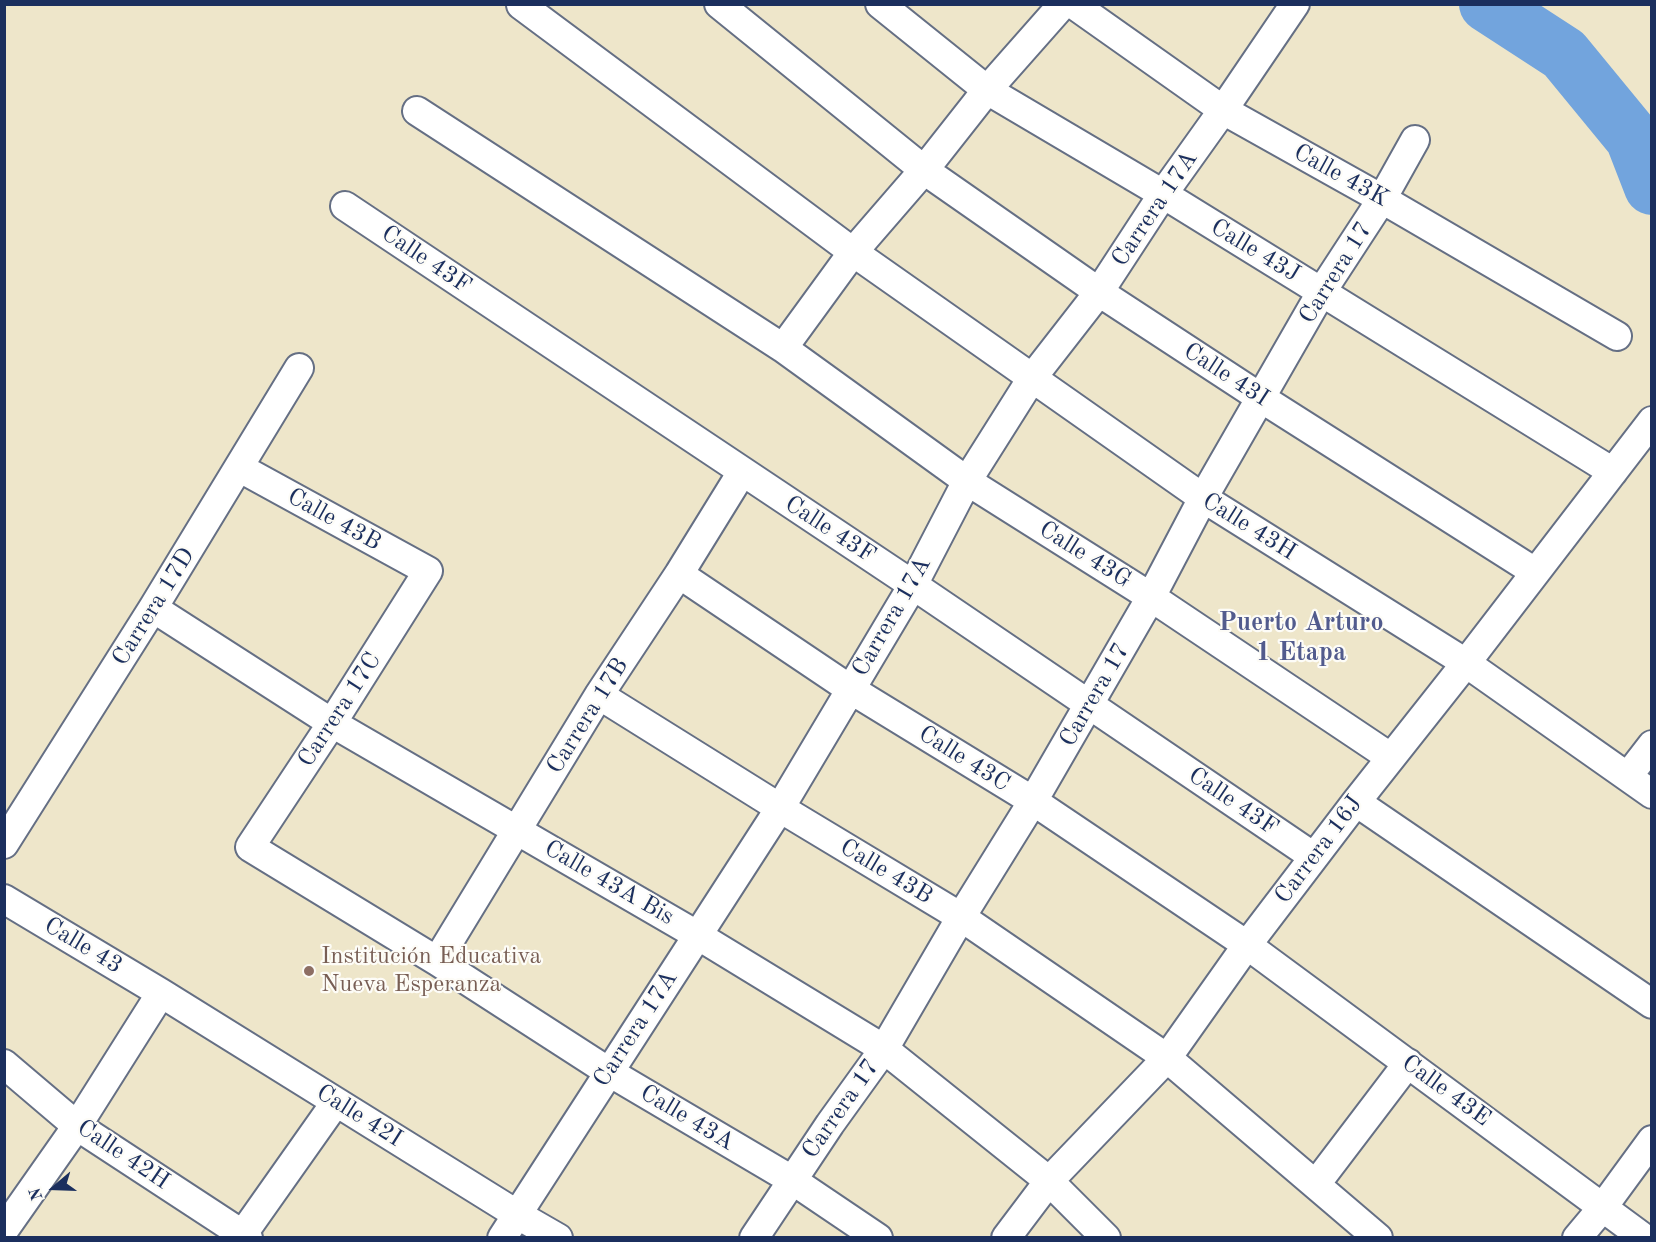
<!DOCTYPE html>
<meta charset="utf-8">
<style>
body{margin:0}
#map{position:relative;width:1656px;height:1242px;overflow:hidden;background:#eee6ca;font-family:"Old Standard TT",serif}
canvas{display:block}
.frame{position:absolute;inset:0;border:6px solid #1b2f5e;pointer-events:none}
.north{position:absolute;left:24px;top:1158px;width:60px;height:60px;-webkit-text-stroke:4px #fdfcf7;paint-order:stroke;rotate:251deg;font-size:16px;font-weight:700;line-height:24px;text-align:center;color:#1b2f5e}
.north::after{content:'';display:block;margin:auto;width:21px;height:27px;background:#1b2f5e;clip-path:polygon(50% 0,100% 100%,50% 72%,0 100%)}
</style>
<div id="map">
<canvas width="1656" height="1242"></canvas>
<div class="frame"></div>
<div class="north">N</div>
</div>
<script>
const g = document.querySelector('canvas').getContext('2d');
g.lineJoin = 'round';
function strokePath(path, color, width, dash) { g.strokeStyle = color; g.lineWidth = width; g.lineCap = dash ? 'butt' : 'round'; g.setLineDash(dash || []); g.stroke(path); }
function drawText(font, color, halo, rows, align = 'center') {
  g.font = font + ' "Old Standard TT",serif'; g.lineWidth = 4.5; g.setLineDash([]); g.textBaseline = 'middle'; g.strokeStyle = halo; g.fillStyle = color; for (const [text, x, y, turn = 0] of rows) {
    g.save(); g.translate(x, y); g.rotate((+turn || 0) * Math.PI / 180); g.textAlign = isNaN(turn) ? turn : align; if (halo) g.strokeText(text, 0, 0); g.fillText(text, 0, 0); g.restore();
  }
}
strokePath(new Path2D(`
 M 1487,4 L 1564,54 L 1633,138 L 1652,187`), '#72a4dd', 56);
const minor = new Path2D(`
 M 719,4 L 924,170 L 1099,292 L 1261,398 L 1535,572
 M 880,4 L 987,90 L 1163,194 L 1613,472
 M 1073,4 L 1223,110 L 1382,199 L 1617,336
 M 521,5 L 853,252 L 1203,498 L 1466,663 L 1652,794
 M 417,111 L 783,348 L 967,481 L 1151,597 L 1390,757
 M 345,206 L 913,585 L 1314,857
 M 783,348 L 853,252 L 924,170 L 987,90 L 1063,4
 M 240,468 L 428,571 L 332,723 L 250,847 L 437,961 L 609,1072 L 792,1180 L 878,1238
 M 679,574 L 850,689 L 1033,801 L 1247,945 L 1644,1238
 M 153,608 L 332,723 L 697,935 L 884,1049 L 1049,1181 L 1106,1238
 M 599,695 L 780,808 L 961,917 L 1167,1058 L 1378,1238
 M 1628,776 L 1652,745
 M 1356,802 L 1652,1004
 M 4,844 L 153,608 L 299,368
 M 4,899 L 161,993 L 518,1215 L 558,1238
 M 437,961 L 599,695 L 679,574 L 742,472
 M 4,1064 L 77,1126 L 248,1238
 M 1316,1184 L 1408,1063
 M 4,1230 L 77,1126 L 161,993
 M 240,1238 L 336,1102
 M 502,1238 L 780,808 L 913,585 L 967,481 L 1032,378 L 1099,292 L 1163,194 L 1223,110 L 1295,4
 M 754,1238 L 830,1124 L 884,1049 L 961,917 L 1033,801 L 1151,597 L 1203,498 L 1322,291 L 1382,199 L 1415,140
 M 1006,1238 L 1049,1181 L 1167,1058 L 1247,945 L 1356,802 L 1466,663 L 1652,421
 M 1577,1238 L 1603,1207 L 1652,1140`);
strokePath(minor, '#656f84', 32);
strokePath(minor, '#fff', 28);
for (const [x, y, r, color] of [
 [309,971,6,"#8d6e63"]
]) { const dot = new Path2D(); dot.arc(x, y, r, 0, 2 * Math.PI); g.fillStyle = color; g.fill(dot); strokePath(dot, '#fdfcf7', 2); }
drawText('24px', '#1b2f5e', '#fdfcf7', [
 ["Calle 43K",1341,176,29],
 ["Carrera 17A",1155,209,-56],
 ["Calle 43J",1255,251,31],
 ["Calle 43F",426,260,34],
 ["Carrera 17",1336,273,-58],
 ["Calle 43I",1226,375,33],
 ["Calle 43B",334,520,29],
 ["Calle 43H",1249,527,32],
 ["Calle 43F",830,530,33],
 ["Calle 43G",1085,555,32],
 ["Carrera 17D",154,607,-58],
 ["Carrera 17A",892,617,-60],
 ["Carrera 17",1095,695,-60],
 ["Carrera 17C",340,710,-57],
 ["Carrera 17B",588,716,-58],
 ["Calle 43C",964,759,32],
 ["Calle 43F",1233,802,34],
 ["Carrera 16J",1319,850,-53],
 ["Calle 43B",886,872,31],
 ["Calle 43A Bis",609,883,30],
 ["Calle 43",83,946,31],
 ["Carrera 17A",636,1029,-57],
 ["Calle 43E",1446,1091,36],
 ["Carrera 17",841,1109,-55],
 ["Calle 42I",359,1116,32],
 ["Calle 43A",687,1118,31],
 ["Calle 42H",123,1155,34]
]);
drawText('24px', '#785e54', '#fdfcf7', [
 ["Institución Educativa",321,957],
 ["Nueva Esperanza",321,985]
], 'left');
drawText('bold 26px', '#525b8d', '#fdfcf7', [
 ["Puerto Arturo",1301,623],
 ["1 Etapa",1301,653]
]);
</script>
